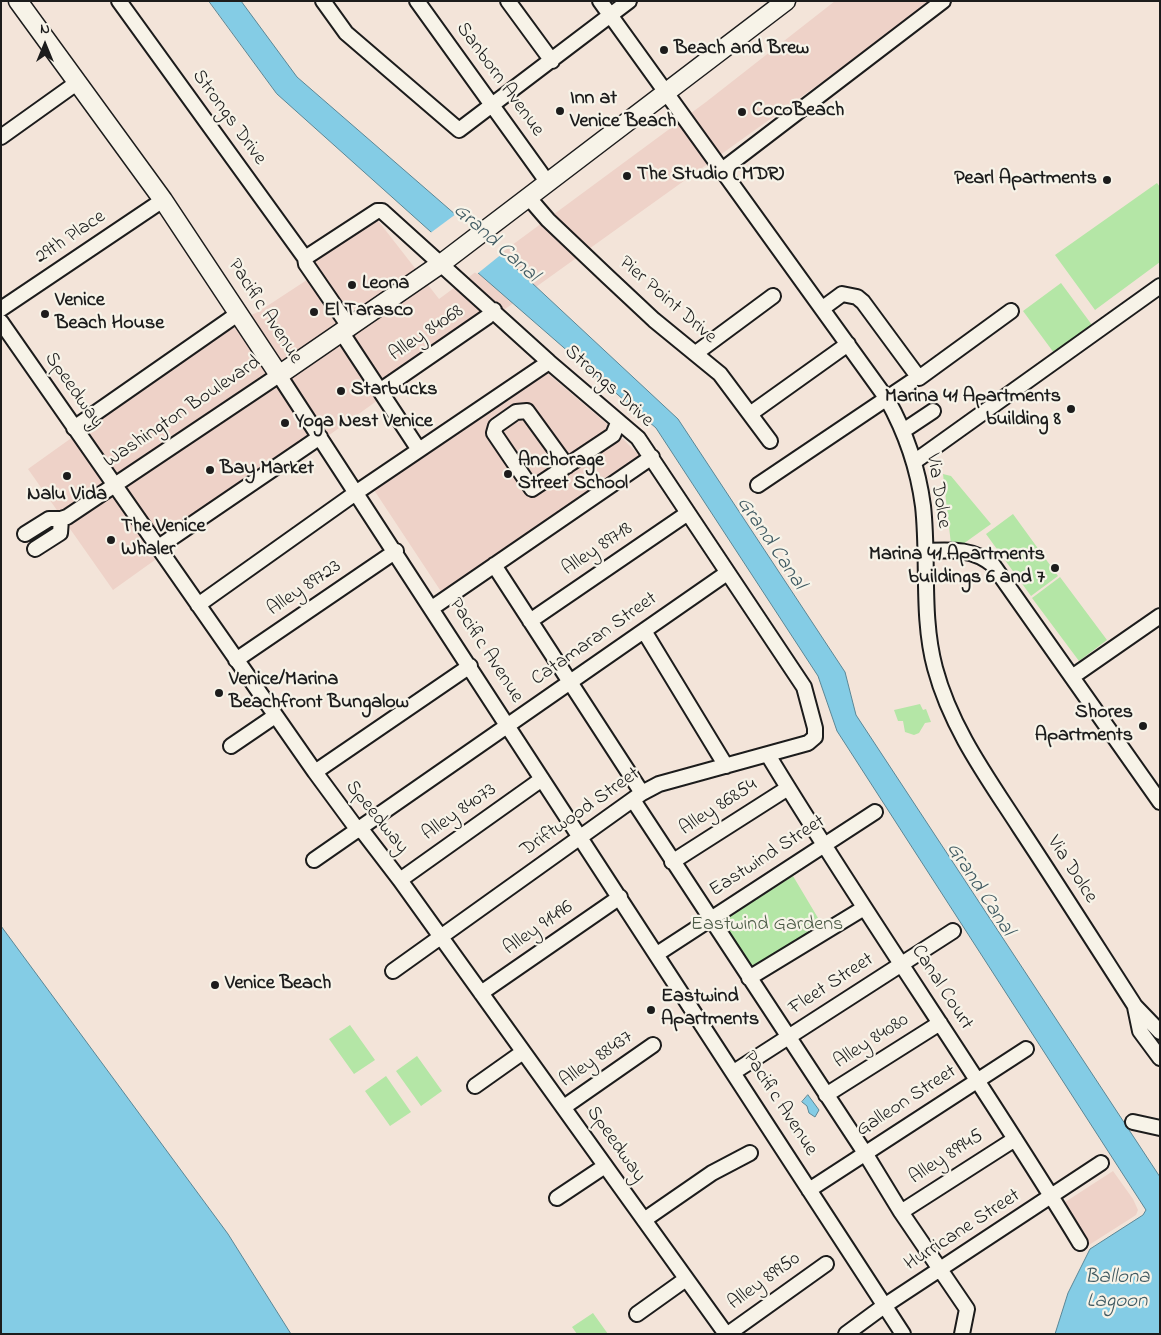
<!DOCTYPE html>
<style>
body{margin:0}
#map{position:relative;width:1161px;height:1335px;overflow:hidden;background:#f3e4d9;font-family:"Indie Flower",sans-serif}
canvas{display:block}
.frame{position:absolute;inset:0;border:2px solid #1c1c1c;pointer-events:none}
.north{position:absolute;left:20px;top:20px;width:50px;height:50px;-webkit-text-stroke:4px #f7f3e8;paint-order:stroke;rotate:0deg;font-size:14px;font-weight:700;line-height:20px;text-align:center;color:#1c1c1c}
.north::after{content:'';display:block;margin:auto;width:18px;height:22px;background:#1c1c1c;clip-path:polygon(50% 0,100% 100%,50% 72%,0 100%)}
</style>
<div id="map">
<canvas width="1161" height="1335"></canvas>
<div class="frame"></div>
<div class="north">N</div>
</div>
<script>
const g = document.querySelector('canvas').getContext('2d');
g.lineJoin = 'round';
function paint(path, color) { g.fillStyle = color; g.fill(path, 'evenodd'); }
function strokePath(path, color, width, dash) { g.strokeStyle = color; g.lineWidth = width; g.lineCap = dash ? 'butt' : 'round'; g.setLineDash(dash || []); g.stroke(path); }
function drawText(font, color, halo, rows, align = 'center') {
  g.font = font + ' "Indie Flower",sans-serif'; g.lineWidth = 4.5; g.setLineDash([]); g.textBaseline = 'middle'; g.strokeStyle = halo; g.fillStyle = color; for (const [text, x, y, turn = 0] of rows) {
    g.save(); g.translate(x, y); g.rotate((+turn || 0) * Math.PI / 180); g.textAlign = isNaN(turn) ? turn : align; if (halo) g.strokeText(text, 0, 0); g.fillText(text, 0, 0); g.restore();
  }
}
paint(new Path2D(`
 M 835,1 L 935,1 L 113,590 L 28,469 L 231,324 L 258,312 L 316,274 L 309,263 L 376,218 L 439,299 L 706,102 Z
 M 545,371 L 607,424 L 617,436 L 623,439 L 642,458 L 444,596 L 374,490 Z
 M 1113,1171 L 1133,1199 L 1138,1210 L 1136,1215 L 1089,1245 L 1062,1204 Z`), '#eed2c8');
paint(new Path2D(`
 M 1157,183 L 1160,187 L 1160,262 L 1095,310 L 1055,255 Z
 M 1061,283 L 1092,325 L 1054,353 L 1023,311 Z
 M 943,474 L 951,476 L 991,524 L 963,544 L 951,544 Z
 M 1013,514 L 1058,576 L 1031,596 L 986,534 Z
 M 1060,577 L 1107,640 L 1079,661 L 1032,598 Z
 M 920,704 L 923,710 L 926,709 L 931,722 L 925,723 L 919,733 L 914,735 L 905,732 L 903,721 L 898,721 L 894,710 Z
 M 793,876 L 821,923 L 755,968 L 747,966 L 720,923 Z
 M 350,1025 L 375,1060 L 354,1074 L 329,1039 Z
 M 417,1056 L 442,1091 L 421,1106 L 396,1071 Z
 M 386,1076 L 411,1112 L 390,1126 L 365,1091 Z
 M 593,1313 L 608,1334 L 577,1334 L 572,1327 Z`), '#b4e6a6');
const water = new Path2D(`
 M 209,1 L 241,1 L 297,77 L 502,255 L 678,419 L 845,672 L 856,715 L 1160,1177 L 1160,1334 L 1055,1334 L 1068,1293 L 1090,1249 L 1143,1215 L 1146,1210 L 837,731 L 818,676 L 656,428 L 431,232 L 277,94 Z
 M 1,926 L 228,1234 L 291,1334 L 1,1334 Z
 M 808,1095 L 819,1110 L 815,1117 L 809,1113 L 807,1106 L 802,1102 Z`);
paint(water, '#84cce5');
strokePath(water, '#5a8695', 1);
paint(new Path2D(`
 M 456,214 L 503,253 L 477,274 L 429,234 Z`), '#f3e4d9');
const minor = new Path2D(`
 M 119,1 L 305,258 L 306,264 L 350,328
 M 323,1 L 346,33 L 459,130 L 629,1
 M 417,1 L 548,183
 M 508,1 L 552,61
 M 600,1 L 887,399 C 906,433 918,468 923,506 C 929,560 921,616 935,668 C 951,728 987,777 1020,828 C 1059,887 1097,947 1135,1006 L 1160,1032
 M 1,137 L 78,82
 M 722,170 L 943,1
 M 529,198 L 548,220 L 607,276 L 654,320 L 720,374 L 770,441
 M 305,258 L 377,211 L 382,211 L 549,362 L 638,438 L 804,687 L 815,728 L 815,737 L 808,743 L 659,784 L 642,793 L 393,971
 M 823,308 L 842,294 L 857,297 L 863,302 L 919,378 L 1011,311
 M 1,309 L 163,200
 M 1,322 L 315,772 L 357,829 L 364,833 L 400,880 L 726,1334
 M 342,333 L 419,450
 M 696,353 L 773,296
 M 381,390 L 487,317 L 494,310
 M 750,414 L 848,344
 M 74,428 L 239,313
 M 903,431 L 933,411
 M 914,462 L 1160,286
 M 567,466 L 527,411 L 516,412 L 496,426 L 494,433 L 532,489 L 613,435 L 618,423
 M 758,485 L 911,382
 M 25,534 L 49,519 L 61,519 L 67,517 L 279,375 L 903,1334
 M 157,548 L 320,437
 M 35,549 L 60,533 L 61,519
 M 925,551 C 951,550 973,548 993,565 L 1160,802
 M 494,565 L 642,793
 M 198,605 L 357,492 L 549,362
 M 432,608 L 652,457
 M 530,621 L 688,513
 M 644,631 L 726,766
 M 236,660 L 396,551
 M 1072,677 L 1160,616
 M 231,746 L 275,716
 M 768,755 C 868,920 980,1078 1080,1243
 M 315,772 L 470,666
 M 633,800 L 865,1153 L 901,1212 L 967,1309 L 962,1334
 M 314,860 L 727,573
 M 672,862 L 788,788
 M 400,880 L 542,779
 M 657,954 L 875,812
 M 749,978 L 864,908
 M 481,993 L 620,897
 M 1135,1007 L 1140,1031 L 1160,1058
 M 734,1072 L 953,931
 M 475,1086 L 523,1052
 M 826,1095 L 940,1023
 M 564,1107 L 653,1045
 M 1133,1122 L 1160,1128
 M 809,1190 L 1026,1049
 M 557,1198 L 605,1166
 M 901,1212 L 1015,1139
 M 644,1220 L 712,1173 L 750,1153
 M 637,1314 L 686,1279
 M 728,1334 L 826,1264
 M 846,1334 L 884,1306 L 1101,1163`);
const major = new Path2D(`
 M 18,1 L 163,200 L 279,375 L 442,263 L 786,1`);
strokePath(minor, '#1c1c1c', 18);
strokePath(major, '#1c1c1c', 21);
strokePath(minor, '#f7f3e8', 14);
strokePath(major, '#f7f3e8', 18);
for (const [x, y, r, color] of [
 [664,50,5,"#1c1c1c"],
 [560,111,5,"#1c1c1c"],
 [742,112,5,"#1c1c1c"],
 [627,176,5,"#1c1c1c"],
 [1107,180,5,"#1c1c1c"],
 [352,285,5,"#1c1c1c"],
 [314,312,5,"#1c1c1c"],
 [45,314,5,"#1c1c1c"],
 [341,391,5,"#1c1c1c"],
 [1071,409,5,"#1c1c1c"],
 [285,423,5,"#1c1c1c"],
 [210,470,5,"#1c1c1c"],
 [508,474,5,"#1c1c1c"],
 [67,476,5,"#1c1c1c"],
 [111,540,5,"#1c1c1c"],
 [1055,568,5,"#1c1c1c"],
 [219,693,5,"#1c1c1c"],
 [1143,726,5,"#1c1c1c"],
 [215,985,5,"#1c1c1c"],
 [651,1010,5,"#1c1c1c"]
]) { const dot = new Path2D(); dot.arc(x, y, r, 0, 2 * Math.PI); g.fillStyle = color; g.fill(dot); strokePath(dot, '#f7f3e8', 2); }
drawText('bold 20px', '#1c1c1c', '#f7f3e8', [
 ["Beach and Brew",674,50],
 ["Inn at",570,100],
 ["Venice Beach",570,123],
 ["CocoBeach",752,112],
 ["The Studio (MDR)",637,176],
 ["Pearl Apartments",1097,180,"right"],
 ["Leona",362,285],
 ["Venice",55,302],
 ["Beach House",55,325],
 ["El Tarasco",324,312],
 ["Starbucks",351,391],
 ["Marina 41 Apartments",1061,398,"right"],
 ["building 8",1061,421,"right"],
 ["Yoga Nest Venice",295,423],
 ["Anchorage",518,462],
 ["Street School",518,485],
 ["Bay Market",220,470],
 ["Nalu Vida",67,496,"center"],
 ["The Venice",121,528],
 ["Whaler",121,551],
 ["Marina 41 Apartments",1045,556,"right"],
 ["buildings 6 and 7",1045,579,"right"],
 ["Venice/Marina",229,681],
 ["Beachfront Bungalow",229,704],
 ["Shores",1133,714,"right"],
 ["Apartments",1133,737,"right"],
 ["Venice Beach",225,985],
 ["Eastwind",661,998],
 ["Apartments",661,1021]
], 'left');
drawText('20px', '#1c1c1c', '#f7f3e8', [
 ["Sanborn Avenue",499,80,54],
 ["Strongs Drive",228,118,54],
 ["29th Place",71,238,-34],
 ["Pier Point Drive",667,301,41],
 ["Pacific Avenue",264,312,57],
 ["Alley 84068",427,334,-34],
 ["Strongs Drive",608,387,42],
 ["Speedway",73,391,55],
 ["Washington Boulevard",183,413,-34],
 ["Via Dolce",937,491,81],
 ["Alley 89718",598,550,-34],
 ["Alley 89723",305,589,-34],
 ["Catamaran Street",595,640,-35],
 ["Pacific Avenue",485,651,57],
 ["Alley 86854",719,808,-33],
 ["Alley 84073",460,813,-35],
 ["Driftwood Street",581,813,-35],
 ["Speedway",376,818,51],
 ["Eastwind Street",768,857,-33],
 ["Via Dolce",1071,870,57],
 ["Alley 91496",539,929,-35],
 ["Fleet Street",832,985,-33],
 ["Canal Court",941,988,57],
 ["Alley 84080",872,1042,-33],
 ["Alley 88437",597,1060,-35],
 ["Galleon Street",907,1102,-33],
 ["Pacific Avenue",779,1104,57],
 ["Speedway",615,1145,55],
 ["Alley 89945",947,1158,-33],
 ["Hurricane Street",963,1231,-33],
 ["Alley 89950",765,1282,-36]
]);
drawText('20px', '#4a5945', '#f7f3e8', [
 ["Eastwind Gardens",767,926]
]);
drawText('italic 21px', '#405a62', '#f7f3e8', [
 ["Grand Canal",495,244,42],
 ["Grand Canal",770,544,56],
 ["Grand Canal",979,890,57],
 ["Ballona",1117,1279],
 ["Lagoon",1117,1303]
]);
</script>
